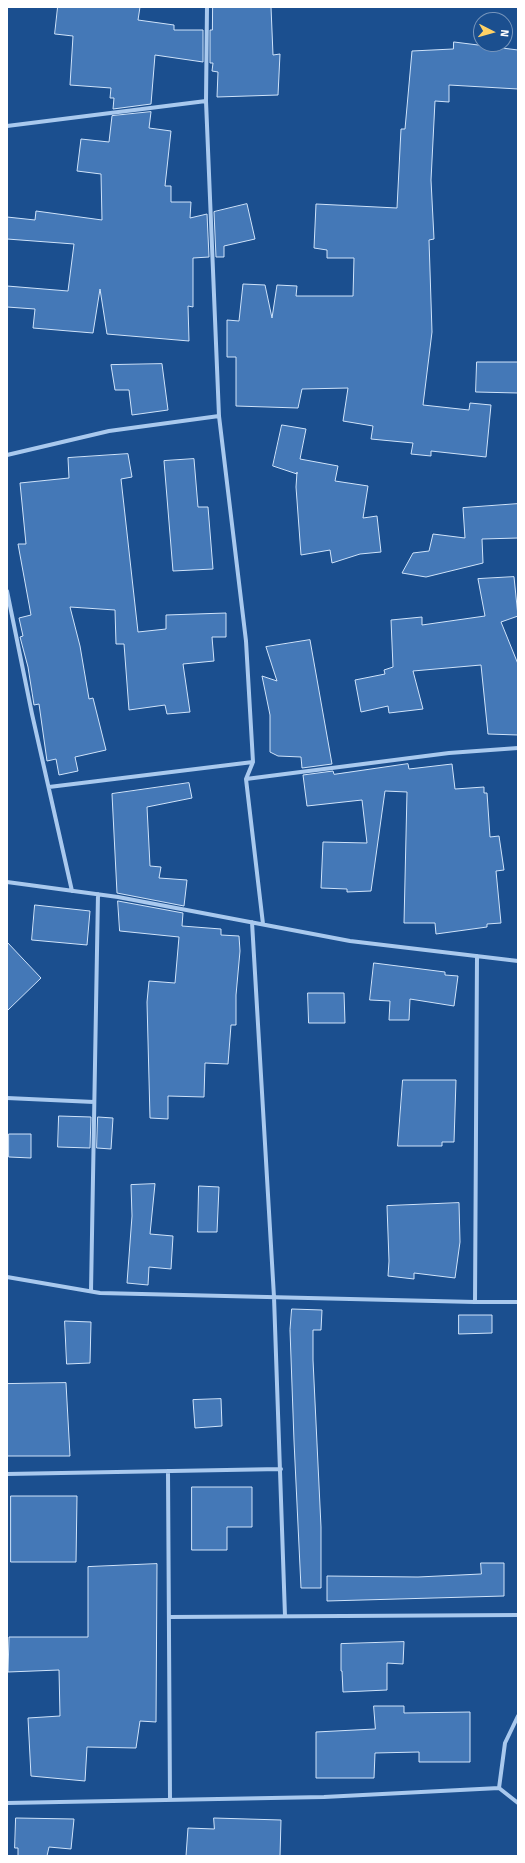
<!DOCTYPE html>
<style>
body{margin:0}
#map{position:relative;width:525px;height:1863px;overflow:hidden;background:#1b4f8f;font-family:"Fira Sans",sans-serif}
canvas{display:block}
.frame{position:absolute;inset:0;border:8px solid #fff;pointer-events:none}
.north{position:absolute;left:473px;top:12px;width:40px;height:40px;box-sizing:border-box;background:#1b4f8f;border:1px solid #7695bc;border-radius:50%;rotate:96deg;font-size:11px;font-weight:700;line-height:16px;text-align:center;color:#fff}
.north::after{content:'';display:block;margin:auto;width:14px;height:18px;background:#ffd166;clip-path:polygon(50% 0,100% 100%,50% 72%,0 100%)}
</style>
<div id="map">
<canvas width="525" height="1863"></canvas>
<div class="frame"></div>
<div class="north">N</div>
</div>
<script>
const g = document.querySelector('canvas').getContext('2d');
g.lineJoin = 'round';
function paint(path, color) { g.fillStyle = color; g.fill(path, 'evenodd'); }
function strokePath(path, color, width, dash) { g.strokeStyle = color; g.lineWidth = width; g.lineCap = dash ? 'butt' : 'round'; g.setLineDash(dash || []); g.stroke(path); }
const building = new Path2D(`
 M 58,7 L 140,7 L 138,20 L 174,25 L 174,30 L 203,30 L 203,62 L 155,55 L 151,104 L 113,109 L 114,98 L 110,98 L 111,88 L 70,85 L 73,36 L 55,34 Z
 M 213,7 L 271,7 L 273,55 L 280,54 L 278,95 L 217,97 L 218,72 L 212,71 L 213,63 L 210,63 L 210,30 L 212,30 Z
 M 454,42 L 518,50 L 518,89 L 449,85 L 449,102 L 435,101 L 431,180 L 434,239 L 429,240 L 432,332 L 423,405 L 469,410 L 470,403 L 491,405 L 486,457 L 431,451 L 431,456 L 411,454 L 413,443 L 371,439 L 373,426 L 343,421 L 348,388 L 302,389 L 298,408 L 236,406 L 236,357 L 227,357 L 227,320 L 239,321 L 243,284 L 265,285 L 272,318 L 277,285 L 297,286 L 296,296 L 353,296 L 354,258 L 327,258 L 327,250 L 314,248 L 316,204 L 397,208 L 401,129 L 405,129 L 412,51 L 453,49 Z
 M 151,112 L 149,128 L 171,131 L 165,186 L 171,186 L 171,202 L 191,202 L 190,218 L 207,214 L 209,257 L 193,258 L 193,307 L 188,306 L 189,341 L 107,334 L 100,289 L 93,333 L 33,328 L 35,309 L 7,307 L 7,286 L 68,291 L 74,244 L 7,239 L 7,217 L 35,220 L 36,211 L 102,220 L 101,174 L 77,171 L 81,139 L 109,142 L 112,116 Z
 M 247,204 L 255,239 L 224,246 L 224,257 L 216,257 L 214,212 Z
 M 477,362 L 518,362 L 518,393 L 476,392 Z
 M 162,364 L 168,410 L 132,415 L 129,390 L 115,390 L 111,365 Z
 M 282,425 L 306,429 L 300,459 L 338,466 L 335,481 L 368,486 L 363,518 L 377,516 L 381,552 L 360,554 L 332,563 L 330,550 L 301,555 L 296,487 L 297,472 L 297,474 L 273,466 Z
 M 128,454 L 132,477 L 121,479 L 138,632 L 166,629 L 166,615 L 226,613 L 226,637 L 212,637 L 214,661 L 183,664 L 190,712 L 167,714 L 165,705 L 129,710 L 124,644 L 116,644 L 115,610 L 70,607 L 80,646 L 89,699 L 93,698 L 106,750 L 75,757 L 78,771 L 59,775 L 56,759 L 47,761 L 39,704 L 34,705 L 28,667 L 20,637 L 23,636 L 19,618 L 31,615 L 18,544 L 26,544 L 20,483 L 69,478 L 68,458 Z
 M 194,459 L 198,507 L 208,507 L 213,569 L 173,571 L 164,461 Z
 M 518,504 L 518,538 L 482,539 L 483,563 L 426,577 L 402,573 L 413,553 L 429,551 L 433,534 L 465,538 L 463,508 Z
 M 514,577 L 518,616 L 501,622 L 518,664 L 518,735 L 488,734 L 481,665 L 413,671 L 423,709 L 389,713 L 388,706 L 361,712 L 355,680 L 385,674 L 384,670 L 393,667 L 391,620 L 422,617 L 422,625 L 485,616 L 478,579 Z
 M 310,640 L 332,764 L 302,768 L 301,757 L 278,756 L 270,752 L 270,715 L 262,676 L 277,681 L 266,647 Z
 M 408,764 L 409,769 L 452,764 L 455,789 L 484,787 L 484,793 L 487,793 L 490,837 L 499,836 L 504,870 L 496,871 L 501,923 L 487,924 L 487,927 L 436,934 L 435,923 L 404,923 L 407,792 L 385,791 L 371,891 L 347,892 L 347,889 L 321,888 L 323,842 L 367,843 L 362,800 L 307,806 L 303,775 L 333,771 L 334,774 Z
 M 189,783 L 192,798 L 147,807 L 150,866 L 161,867 L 159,878 L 187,880 L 184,906 L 117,893 L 112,794 Z
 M 118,901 L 183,913 L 182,926 L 221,929 L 221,935 L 239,936 L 240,951 L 236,995 L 236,1025 L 231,1025 L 228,1064 L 205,1063 L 204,1097 L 168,1096 L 168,1119 L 150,1118 L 147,1002 L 149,981 L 175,983 L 179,937 L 120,931 Z
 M 35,905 L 90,911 L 87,945 L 32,940 Z
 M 7,942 L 41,978 L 7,1011 Z
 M 374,963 L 445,972 L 445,975 L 458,976 L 454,1006 L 410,999 L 409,1020 L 389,1020 L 390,1001 L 370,1000 Z
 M 308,993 L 344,993 L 345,1023 L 309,1023 Z
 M 403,1080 L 456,1080 L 454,1142 L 442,1142 L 442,1146 L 398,1146 Z
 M 59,1116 L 91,1117 L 90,1148 L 58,1147 Z
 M 98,1117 L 113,1118 L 111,1149 L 97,1148 Z
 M 9,1134 L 31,1134 L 31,1158 L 9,1157 Z
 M 155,1184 L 150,1234 L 173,1236 L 171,1269 L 149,1267 L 148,1285 L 127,1283 L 132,1216 L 131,1185 Z
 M 199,1186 L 219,1187 L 217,1232 L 198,1232 Z
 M 459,1203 L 460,1242 L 455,1278 L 414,1273 L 414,1279 L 388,1276 L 389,1261 L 387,1206 Z
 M 292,1309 L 322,1310 L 321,1330 L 313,1330 L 313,1360 L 321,1527 L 321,1588 L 301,1588 L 294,1441 L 290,1330 Z
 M 459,1315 L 492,1315 L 492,1333 L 459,1334 Z
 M 65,1321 L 91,1322 L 90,1363 L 67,1364 Z
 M 66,1383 L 70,1456 L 7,1456 L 7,1384 Z
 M 221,1399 L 222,1426 L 195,1428 L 193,1400 Z
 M 192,1487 L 252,1487 L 252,1527 L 227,1527 L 227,1550 L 192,1550 Z
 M 11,1496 L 77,1496 L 76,1562 L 11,1562 Z
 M 481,1563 L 504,1563 L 504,1596 L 327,1601 L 327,1576 L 418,1577 L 481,1574 Z
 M 157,1564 L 156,1722 L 140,1721 L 136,1748 L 87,1747 L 85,1781 L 31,1776 L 28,1718 L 60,1716 L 59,1670 L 8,1672 L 9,1637 L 88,1637 L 88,1567 Z
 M 404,1642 L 403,1664 L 387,1663 L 387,1690 L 343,1692 L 342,1671 L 341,1671 L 341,1644 Z
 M 374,1706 L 404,1706 L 404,1713 L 470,1712 L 470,1762 L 419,1762 L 419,1752 L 375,1753 L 374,1778 L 316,1778 L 316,1732 L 375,1729 Z
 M 16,1818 L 74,1819 L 71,1849 L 49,1847 L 47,1856 L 18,1856 L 18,1848 L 15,1848 Z
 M 214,1818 L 281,1820 L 280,1856 L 186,1856 L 188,1828 L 214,1829 Z`);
paint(building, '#4478b7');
strokePath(building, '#cfe3fa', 1);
strokePath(new Path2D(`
 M 207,7 L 206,101 L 219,416 L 246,641 L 253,762 L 246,779 L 263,924
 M 7,126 L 206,101
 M 7,455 L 109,431 L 219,416
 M 7,591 L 32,714 L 72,891
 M 246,779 L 449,753 L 518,748
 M 49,787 L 253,762
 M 7,882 L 118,897 L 350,941 L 518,961
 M 252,922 L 274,1297 L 285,1616
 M 7,1098 L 94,1102
 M 7,1277 L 100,1293 L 475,1302 L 518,1302
 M 91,1291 L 98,894
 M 475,1302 L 477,956
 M 168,1471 L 170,1799
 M 7,1474 L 281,1469
 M 169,1617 L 518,1615
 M 499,1788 L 518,1803
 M 7,1803 L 324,1797 L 499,1788 L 505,1743 L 518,1716`), '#a9c9ee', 4);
</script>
